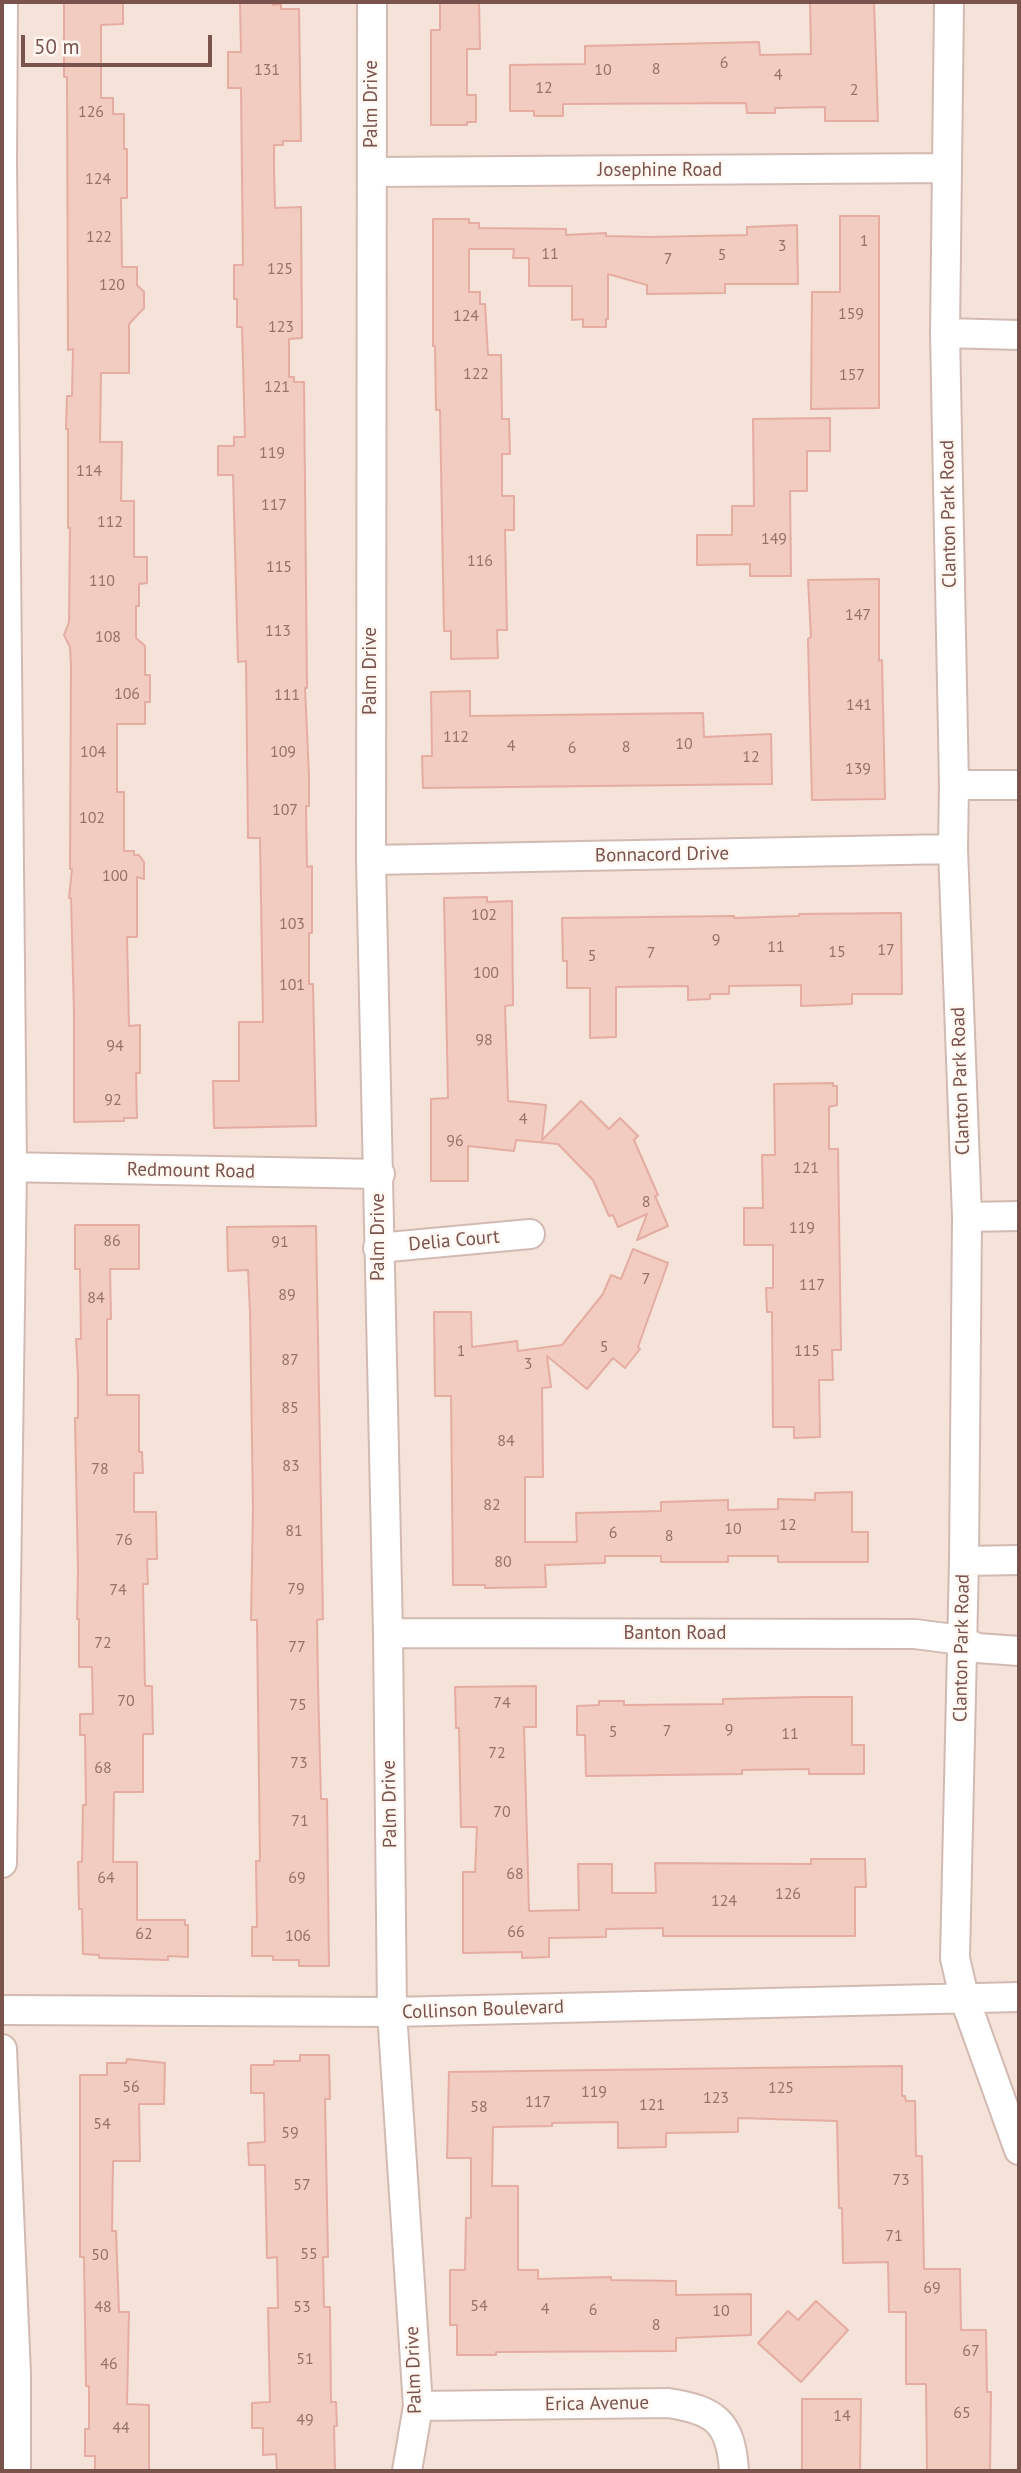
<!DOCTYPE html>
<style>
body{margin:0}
#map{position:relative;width:1021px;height:2473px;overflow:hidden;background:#fdf2ea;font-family:"PT Sans",sans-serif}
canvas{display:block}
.frame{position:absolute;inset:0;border:4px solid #79534c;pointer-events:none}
.scale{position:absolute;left:21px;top:35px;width:191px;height:32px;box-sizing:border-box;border:4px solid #79534c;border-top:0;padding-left:9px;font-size:21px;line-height:24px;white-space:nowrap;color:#79534c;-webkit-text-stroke:5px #fff7f1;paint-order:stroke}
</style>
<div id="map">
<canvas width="1021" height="2473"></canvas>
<div class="frame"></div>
<div class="scale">50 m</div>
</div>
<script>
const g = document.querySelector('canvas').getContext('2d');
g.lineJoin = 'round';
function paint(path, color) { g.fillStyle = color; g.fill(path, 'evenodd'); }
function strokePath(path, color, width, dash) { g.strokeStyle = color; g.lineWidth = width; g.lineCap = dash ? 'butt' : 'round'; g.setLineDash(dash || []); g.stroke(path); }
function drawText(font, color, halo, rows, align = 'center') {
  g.font = font + ' "PT Sans",sans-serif'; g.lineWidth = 5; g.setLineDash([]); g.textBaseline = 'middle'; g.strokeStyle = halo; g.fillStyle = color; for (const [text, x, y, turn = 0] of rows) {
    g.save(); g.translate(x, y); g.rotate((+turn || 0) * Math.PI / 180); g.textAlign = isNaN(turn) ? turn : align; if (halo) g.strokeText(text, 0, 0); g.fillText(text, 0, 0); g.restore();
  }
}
paint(new Path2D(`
 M 2,2 L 1019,2 L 1019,2471 L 2,2471 Z`), '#f5e2d8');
const building = new Path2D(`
 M 64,2 L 123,2 L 123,24 L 101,25 L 101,98 L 113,98 L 113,114 L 124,114 L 124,149 L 127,149 L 127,198 L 121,198 L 122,267 L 137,267 L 137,285 L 144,292 L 144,308 L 129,324 L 129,373 L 101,373 L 100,442 L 122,442 L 121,501 L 134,501 L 134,557 L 147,557 L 147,583 L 139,584 L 139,606 L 136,606 L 136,638 L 145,646 L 145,675 L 150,675 L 150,702 L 145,702 L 145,724 L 117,724 L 117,792 L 124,792 L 124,851 L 134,851 L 134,855 L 139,855 L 144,862 L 144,879 L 137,877 L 137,937 L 127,937 L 129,1026 L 140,1025 L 140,1073 L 136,1073 L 137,1118 L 124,1118 L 124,1121 L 74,1122 L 74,1012 L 71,898 L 69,898 L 72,869 L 70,869 L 71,667 L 70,647 L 64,635 L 69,622 L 70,528 L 68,528 L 68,429 L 66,429 L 67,396 L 72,396 L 73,349 L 68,350 L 67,77 L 64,77 Z
 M 240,2 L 273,2 L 273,5 L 281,4 L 281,9 L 299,9 L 301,141 L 283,141 L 283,145 L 274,145 L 274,167 L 275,208 L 301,207 L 302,338 L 289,339 L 289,377 L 294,377 L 294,382 L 304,382 L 307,688 L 305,688 L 309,776 L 309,806 L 306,806 L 307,867 L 312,866 L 312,933 L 309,933 L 309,984 L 313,984 L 316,1126 L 214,1128 L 213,1081 L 239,1081 L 239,1022 L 263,1022 L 260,838 L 248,838 L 246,661 L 238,662 L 233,475 L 218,475 L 218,446 L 234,446 L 234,437 L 245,437 L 242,327 L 237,327 L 237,299 L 234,299 L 234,265 L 243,265 L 241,88 L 228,88 L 228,52 L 241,52 Z
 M 440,2 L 479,2 L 480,49 L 467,49 L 467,95 L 476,95 L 476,122 L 467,122 L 467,125 L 431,125 L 431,30 L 440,30 Z
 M 810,2 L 874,2 L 878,121 L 825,121 L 825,107 L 775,108 L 775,113 L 747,113 L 746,103 L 563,104 L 563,116 L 534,116 L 534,111 L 510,111 L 510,65 L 585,64 L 585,46 L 759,42 L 760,55 L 811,54 Z
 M 840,216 L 879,216 L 879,408 L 811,409 L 812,292 L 840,292 Z
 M 433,219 L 469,219 L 469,223 L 479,223 L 479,228 L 566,229 L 566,235 L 606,233 L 606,236 L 650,237 L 747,235 L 747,227 L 797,225 L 798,284 L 725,284 L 725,293 L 647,294 L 647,285 L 608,274 L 608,319 L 606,319 L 606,327 L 583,327 L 583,319 L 572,320 L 572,286 L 529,286 L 529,258 L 513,258 L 514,249 L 469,249 L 469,292 L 480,292 L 480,304 L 485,304 L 488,355 L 501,355 L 502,419 L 509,419 L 510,454 L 502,454 L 502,496 L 514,496 L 514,530 L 505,530 L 507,630 L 497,630 L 498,658 L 451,659 L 451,631 L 444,631 L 440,410 L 436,410 L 435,346 L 433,346 Z
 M 830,418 L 830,451 L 807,451 L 807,491 L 790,491 L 791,576 L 750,576 L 750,564 L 697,565 L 697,535 L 732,535 L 732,506 L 754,506 L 753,419 Z
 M 879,579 L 879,661 L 882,660 L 885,799 L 812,800 L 808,639 L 811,637 L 808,580 Z
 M 470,691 L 470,716 L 703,713 L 704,737 L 771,734 L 772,784 L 423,788 L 422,756 L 432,756 L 431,692 Z
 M 487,897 L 487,902 L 512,901 L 513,1005 L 505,1006 L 508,1101 L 546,1105 L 542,1140 L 581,1101 L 609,1129 L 620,1118 L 638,1136 L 634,1140 L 658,1195 L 655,1196 L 668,1226 L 637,1240 L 647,1214 L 618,1227 L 613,1215 L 609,1216 L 593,1180 L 558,1144 L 516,1140 L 514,1151 L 468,1146 L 468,1181 L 431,1181 L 431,1099 L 448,1098 L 444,898 Z
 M 901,913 L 902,994 L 852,994 L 852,1004 L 801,1006 L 801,985 L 729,986 L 729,994 L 710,994 L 710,999 L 688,1000 L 688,986 L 616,987 L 616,1037 L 590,1038 L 590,988 L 567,988 L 567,961 L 563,961 L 562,918 L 734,916 L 734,918 L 799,916 L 799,914 Z
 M 833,1083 L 833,1086 L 837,1086 L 837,1105 L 829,1107 L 829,1149 L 838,1149 L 841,1350 L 832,1350 L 833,1380 L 819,1380 L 820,1437 L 794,1438 L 794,1427 L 773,1427 L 772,1312 L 767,1312 L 766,1288 L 773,1288 L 773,1245 L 744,1245 L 744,1208 L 763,1208 L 762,1155 L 775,1155 L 774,1084 Z
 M 75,1225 L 139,1225 L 139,1269 L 110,1269 L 111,1319 L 107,1319 L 107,1395 L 139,1395 L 139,1452 L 142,1452 L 143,1473 L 134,1473 L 134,1512 L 156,1512 L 157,1559 L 147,1559 L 148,1584 L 143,1584 L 145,1686 L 152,1686 L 153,1734 L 143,1734 L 143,1792 L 114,1792 L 113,1862 L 137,1862 L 137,1920 L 185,1920 L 185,1925 L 188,1925 L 188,1957 L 168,1956 L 168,1960 L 99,1958 L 99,1955 L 83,1954 L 82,1909 L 79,1909 L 78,1862 L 82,1862 L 83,1805 L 86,1805 L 85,1735 L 80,1735 L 80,1714 L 93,1714 L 92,1667 L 79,1667 L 79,1619 L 77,1619 L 78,1571 L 75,1418 L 78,1418 L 78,1376 L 76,1339 L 81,1339 L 80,1269 L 75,1269 Z
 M 316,1226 L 323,1619 L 317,1620 L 318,1685 L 321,1799 L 327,1799 L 329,1966 L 299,1966 L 299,1960 L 273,1960 L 273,1956 L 252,1956 L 252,1927 L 257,1927 L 256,1861 L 260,1861 L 257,1620 L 251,1620 L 253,1509 L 250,1312 L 248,1270 L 228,1271 L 227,1227 Z
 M 633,1249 L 668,1263 L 638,1347 L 640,1349 L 625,1368 L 613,1358 L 587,1389 L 547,1356 L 551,1387 L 542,1388 L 543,1477 L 525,1477 L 525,1542 L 577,1542 L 576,1513 L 661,1511 L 661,1502 L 728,1500 L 728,1510 L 778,1509 L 778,1499 L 815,1500 L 815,1493 L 852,1492 L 852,1532 L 868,1532 L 868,1562 L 778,1562 L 778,1556 L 728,1556 L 728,1562 L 661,1562 L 661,1556 L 605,1556 L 605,1563 L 545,1565 L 546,1587 L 485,1588 L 485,1585 L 453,1585 L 451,1396 L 435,1396 L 434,1312 L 471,1312 L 472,1347 L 517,1341 L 518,1351 L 562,1345 L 603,1294 L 611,1275 L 621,1279 Z
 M 536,1686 L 536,1727 L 524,1727 L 529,1911 L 579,1910 L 578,1864 L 612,1864 L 612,1893 L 656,1893 L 655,1863 L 811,1864 L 811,1859 L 865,1859 L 866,1887 L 855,1887 L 855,1936 L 663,1936 L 663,1928 L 606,1929 L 606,1937 L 549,1938 L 549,1957 L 522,1958 L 522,1952 L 463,1953 L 463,1872 L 475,1872 L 477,1827 L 461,1827 L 459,1728 L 456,1728 L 455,1687 Z
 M 809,1697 L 852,1697 L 852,1745 L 864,1745 L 864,1774 L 809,1774 L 809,1769 L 742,1770 L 742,1774 L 586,1776 L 585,1735 L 577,1735 L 577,1706 L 599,1705 L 599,1701 L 624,1701 L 624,1705 L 723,1704 L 723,1699 Z
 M 300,2055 L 329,2055 L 330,2099 L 325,2099 L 328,2257 L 323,2257 L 324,2307 L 330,2307 L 331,2402 L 336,2402 L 337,2426 L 334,2426 L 335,2471 L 277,2471 L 276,2454 L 263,2455 L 263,2428 L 252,2428 L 252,2403 L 270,2402 L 268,2308 L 278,2308 L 277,2257 L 267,2258 L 265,2165 L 249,2165 L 248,2143 L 265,2142 L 264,2093 L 251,2093 L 251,2065 L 274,2065 L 274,2061 L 300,2061 Z
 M 127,2059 L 165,2063 L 164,2104 L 139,2104 L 140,2161 L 113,2161 L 112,2231 L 116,2231 L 119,2312 L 129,2312 L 127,2404 L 149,2405 L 149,2471 L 95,2471 L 95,2456 L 85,2456 L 85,2429 L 89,2429 L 89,2386 L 86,2386 L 84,2257 L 80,2257 L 80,2075 L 107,2075 L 107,2063 L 126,2063 Z
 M 902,2066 L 902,2096 L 905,2096 L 906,2101 L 915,2101 L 916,2156 L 922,2156 L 924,2269 L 960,2269 L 961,2330 L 986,2330 L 987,2392 L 991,2392 L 990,2471 L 927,2471 L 926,2384 L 906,2384 L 906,2312 L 889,2312 L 888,2262 L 843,2263 L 842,2208 L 839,2208 L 837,2121 L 738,2118 L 738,2132 L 666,2133 L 666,2147 L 618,2148 L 618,2122 L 552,2123 L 552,2126 L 493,2127 L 492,2186 L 518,2186 L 518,2270 L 538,2270 L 538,2279 L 611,2277 L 611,2280 L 676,2281 L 676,2295 L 751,2294 L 751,2335 L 676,2338 L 676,2351 L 496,2352 L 496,2355 L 457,2355 L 457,2325 L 450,2325 L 450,2270 L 465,2270 L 466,2218 L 471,2218 L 471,2158 L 447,2158 L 449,2072 Z
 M 816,2301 L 848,2330 L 801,2382 L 758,2343 L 788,2311 L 798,2320 Z
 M 802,2399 L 861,2399 L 860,2471 L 802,2471 Z`);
paint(building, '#f2cbc1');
strokePath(building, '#e5ada2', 2);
const minor = new Path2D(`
 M 372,2 L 371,860 L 388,1633 L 392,2012 L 418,2406 L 407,2471
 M 949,2 L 945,333 L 954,785 L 953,849 L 967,1217 L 964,1561 L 955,1958 L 964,1997 L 1019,2150
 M 372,172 L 947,168
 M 945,333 L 1019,335
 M 954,785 L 1019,785
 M 371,860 L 953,849
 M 2,1167 L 380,1174
 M 967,1217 L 1019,1216
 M 378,1248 L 530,1234
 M 964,1561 L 1019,1560
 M 388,1633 L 915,1634 L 961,1640 L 977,1648 L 1019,1651
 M 2,1863 L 12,1167 L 2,162 L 3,2
 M 2,2010 L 392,2012 L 1019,1997
 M 2,2049 L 16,2374 L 16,2471
 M 418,2406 L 668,2403 C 714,2410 731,2421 734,2471`);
strokePath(minor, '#d2bab2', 32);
strokePath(minor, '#fff', 28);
drawText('16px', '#977169', null, [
 ["6",724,63],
 ["8",656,69],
 ["131",267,70],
 ["10",603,70],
 ["4",778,75],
 ["12",544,88],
 ["2",854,90],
 ["126",91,112],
 ["124",98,179],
 ["122",99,237],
 ["1",864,241],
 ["3",782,246],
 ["11",550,254],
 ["5",722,255],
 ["7",668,259],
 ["125",280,269],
 ["120",112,285],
 ["159",851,314],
 ["124",466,316],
 ["123",281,327],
 ["122",476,374],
 ["157",852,375],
 ["121",277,387],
 ["119",272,453],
 ["114",89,471],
 ["117",274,505],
 ["112",110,522],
 ["149",774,539],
 ["116",480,561],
 ["115",279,567],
 ["110",102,581],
 ["147",858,615],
 ["113",278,631],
 ["108",108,637],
 ["106",127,694],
 ["111",287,695],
 ["141",859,705],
 ["112",456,737],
 ["10",684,744],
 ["4",511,746],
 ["8",626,747],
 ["6",572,748],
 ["104",93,752],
 ["109",283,752],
 ["12",751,757],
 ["139",858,769],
 ["107",285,810],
 ["102",92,818],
 ["100",115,876],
 ["102",484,915],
 ["103",292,924],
 ["9",716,940],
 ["11",776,947],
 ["17",886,950],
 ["15",837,952],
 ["7",651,953],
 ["5",592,956],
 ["100",486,973],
 ["101",292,985],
 ["98",484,1040],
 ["94",115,1046],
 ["92",113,1100],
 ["4",523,1119],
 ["96",455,1141],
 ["121",806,1168],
 ["8",646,1202],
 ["119",802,1228],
 ["86",112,1241],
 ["91",280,1242],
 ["7",646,1279],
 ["117",812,1285],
 ["89",287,1295],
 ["84",96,1298],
 ["5",604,1347],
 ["1",461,1351],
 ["115",807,1351],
 ["87",290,1360],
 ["3",528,1364],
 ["85",290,1408],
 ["84",506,1441],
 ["83",291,1466],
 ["78",100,1469],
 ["82",492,1505],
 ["12",788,1525],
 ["10",733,1529],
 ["81",294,1531],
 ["6",613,1533],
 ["8",669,1536],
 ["76",124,1540],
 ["80",503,1562],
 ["79",296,1589],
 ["74",118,1590],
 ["72",103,1643],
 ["77",297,1647],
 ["70",126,1701],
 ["74",502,1703],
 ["75",298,1705],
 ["9",729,1730],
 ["7",667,1731],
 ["5",613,1732],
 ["11",790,1734],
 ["72",497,1753],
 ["73",299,1763],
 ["68",103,1768],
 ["70",502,1812],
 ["71",300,1821],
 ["68",515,1874],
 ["64",106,1878],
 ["69",297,1878],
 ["126",788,1894],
 ["124",724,1901],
 ["66",516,1932],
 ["62",144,1934],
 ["106",298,1936],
 ["56",131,2087],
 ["125",781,2088],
 ["119",594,2092],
 ["123",716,2098],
 ["117",538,2102],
 ["121",652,2105],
 ["58",479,2107],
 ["54",102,2124],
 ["59",290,2133],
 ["73",901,2180],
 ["57",302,2185],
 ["71",894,2236],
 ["55",309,2254],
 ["50",100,2255],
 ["69",932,2288],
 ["54",479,2306],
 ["48",103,2307],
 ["53",302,2307],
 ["4",545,2309],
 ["6",593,2310],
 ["10",721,2311],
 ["8",656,2325],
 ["67",971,2351],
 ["51",305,2359],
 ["46",109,2364],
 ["65",962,2413],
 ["14",842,2416],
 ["49",305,2420],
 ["44",121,2428]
]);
drawText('19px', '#79534c', '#fff7f1', [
 ["Palm Drive",372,104,-90],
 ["Josephine Road",660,171],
 ["Clanton Park Road",949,514,-91],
 ["Palm Drive",371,671,-90],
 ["Bonnacord Drive",662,855,-1],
 ["Clanton Park Road",961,1081,-92],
 ["Redmount Road",191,1171,1],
 ["Palm Drive",379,1237,-90],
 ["Delia Court",454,1241,-5],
 ["Banton Road",675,1634],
 ["Clanton Park Road",962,1648,-89],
 ["Palm Drive",390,1804,-91],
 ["Collinson Boulevard",483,2010,-2],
 ["Palm Drive",414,2370,-92],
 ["Erica Avenue",597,2404,-1]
]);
</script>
